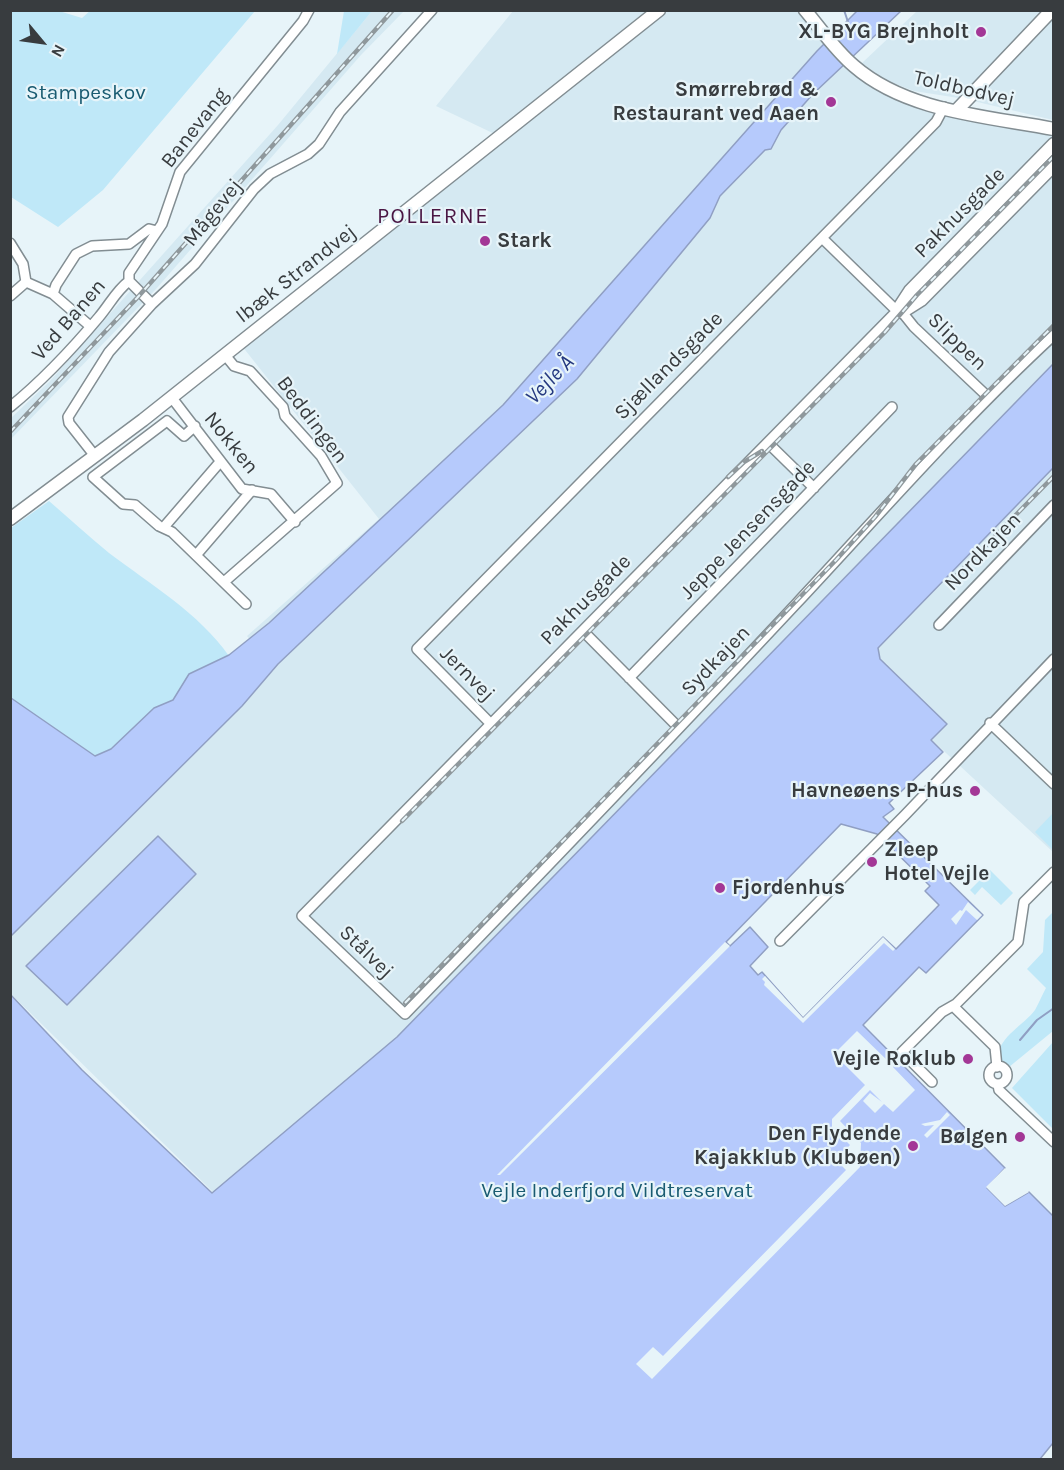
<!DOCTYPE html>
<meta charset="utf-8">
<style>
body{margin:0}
#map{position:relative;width:1064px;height:1470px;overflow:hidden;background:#e7f4f9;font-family:Karla,sans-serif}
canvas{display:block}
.frame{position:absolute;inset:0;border:12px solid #383c3f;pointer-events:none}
.north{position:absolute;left:12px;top:12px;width:60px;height:60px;-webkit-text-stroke:4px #e7f4f9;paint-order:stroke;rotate:119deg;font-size:16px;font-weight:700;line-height:24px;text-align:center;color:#383c3f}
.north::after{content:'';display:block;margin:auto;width:21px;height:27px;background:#383c3f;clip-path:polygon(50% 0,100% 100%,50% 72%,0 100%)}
</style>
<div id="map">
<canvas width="1064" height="1470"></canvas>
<div class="frame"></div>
<div class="north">N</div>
</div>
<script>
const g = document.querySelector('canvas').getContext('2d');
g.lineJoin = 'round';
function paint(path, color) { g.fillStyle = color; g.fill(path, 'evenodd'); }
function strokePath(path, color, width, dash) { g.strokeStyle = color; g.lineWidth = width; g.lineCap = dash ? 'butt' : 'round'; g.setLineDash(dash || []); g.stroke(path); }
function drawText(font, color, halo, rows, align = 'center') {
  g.font = font + ' Karla,sans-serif'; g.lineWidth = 4.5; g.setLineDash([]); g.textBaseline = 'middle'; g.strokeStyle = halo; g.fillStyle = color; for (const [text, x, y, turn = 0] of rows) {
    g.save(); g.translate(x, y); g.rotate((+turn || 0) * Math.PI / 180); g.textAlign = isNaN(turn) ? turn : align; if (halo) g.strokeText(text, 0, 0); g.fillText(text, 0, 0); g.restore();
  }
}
paint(new Path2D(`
 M 372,11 L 404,11 L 361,55 L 156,289 L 11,439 L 11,418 L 50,381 L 278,125 Z
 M 513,11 L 809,11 L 838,50 L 912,100 L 1053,124 L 1053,852 L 933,741 L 884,788 L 268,1238 L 212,1191 L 11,994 L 10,937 L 274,670 L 247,636 L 379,519 L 238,341 L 501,137 L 436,106 Z
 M 917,11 L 1053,11 L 1053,120 L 965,99 L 914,91 L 885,80 L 862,63 Z`), '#d5e9f2');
paint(new Path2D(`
 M 91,10 L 255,11 L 103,190 L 58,227 L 11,197 L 11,11 L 59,11 L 82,18 Z
 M 344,11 L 372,11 L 337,54 Z
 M 49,501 C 69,518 88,536 109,553 C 150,584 199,613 229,656 L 11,935 L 11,528 Z
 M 1053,813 L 1053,850 L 1035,832 Z
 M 990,870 L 1013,893 L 1001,905 L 982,887 L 975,895 L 970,890 Z
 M 1053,912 L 1053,1031 L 1009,1067 L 998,1056 C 1000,1036 1024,1025 1035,1010 C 1039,1003 1042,995 1046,988 L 1027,969 L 1043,952 L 1045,920 Z
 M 1053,1042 L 1053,1129 L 1012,1088 Z`), '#bfe8f8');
const water = new Path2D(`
 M 857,11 L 901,11 L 813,94 L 781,130 L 771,149 L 765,150 L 720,196 L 710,218 L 577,379 L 278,664 L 242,706 L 11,936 L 11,698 L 95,756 L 111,749 L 154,708 L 173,700 L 189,674 L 229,655 L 269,623 L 503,405 L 817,51 Z
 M 1053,364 L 1053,468 L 878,648 L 880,659 L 947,724 L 931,740 L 943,752 L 889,803 L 894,809 L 883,817 L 983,915 L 926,973 L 919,967 L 863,1025 L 1005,1168 L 987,1188 L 1005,1206 L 1029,1192 L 1053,1216 L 1053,1443 L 1040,1459 L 11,1459 L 10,994 L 82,1070 L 212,1193 L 397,1037 ZM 841,824 L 877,834 L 930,886 L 925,891 L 939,905 L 896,949 L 883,937 L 803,1018 L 762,972 L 758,975 L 750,966 L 768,947 L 750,927 L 730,946 L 726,942 Z
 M 158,836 L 196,874 L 67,1005 L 26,966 Z`);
paint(water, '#b6cafc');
strokePath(water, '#909fc3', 1.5);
paint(new Path2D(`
 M 968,902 L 982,915 L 977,920 L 966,910 L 956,925 L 951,919 L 960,910 L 962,911 Z
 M 883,937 L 895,949 L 893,951 L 884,943 L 803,1023 L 764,985 L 765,982 L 762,979 L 765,976 L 803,1018 Z
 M 725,942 L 730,946 L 500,1175 L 497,1175 Z
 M 857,1031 L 888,1061 L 894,1055 L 899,1060 L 893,1067 L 915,1090 L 893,1112 L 884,1104 L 875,1113 L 863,1101 L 870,1093 L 882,1102 L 870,1090 L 840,1121 L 861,1143 L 860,1167 L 652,1379 L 636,1364 L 653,1347 L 663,1356 L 846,1170 L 836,1160 L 850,1145 L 832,1127 L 832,1119 L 865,1085 L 834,1054 Z
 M 947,1112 L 950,1115 L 927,1138 L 924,1135 L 934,1125 L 925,1126 L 921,1124 L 940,1120 Z
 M 1005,1168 L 1007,1170 L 991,1187 L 1006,1202 L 1027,1190 L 1029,1192 L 1005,1206 L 986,1187 Z`), '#e7f4f9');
strokePath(new Path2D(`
 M 844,10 L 848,22
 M 1020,1040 L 1037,1020 L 1054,1008`), '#909fc3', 2);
const street = new Path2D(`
 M 822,238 L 897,311 L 302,916 L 405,1014 C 537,878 667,742 796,604 C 881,513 962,420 1054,335
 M 10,243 L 23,264 L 26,282
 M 26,282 L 53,294 L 90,326
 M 53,294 L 56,285 L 76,254 L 92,246 L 129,244 L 149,229 L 157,231
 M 10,296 L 26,282
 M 152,304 L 129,281 L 129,273 L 162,224 L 180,172 L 303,21 L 309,10
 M 902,312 L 914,327 L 987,396
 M 172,398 L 242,489 L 271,494 L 295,522
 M 10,407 C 42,381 73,348 99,317 C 110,304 116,291 129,281
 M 195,426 L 184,436 L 167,421 L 93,477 L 123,504 L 135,505 L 159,526 L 172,532 L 246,604
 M 768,443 L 814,488
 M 95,456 L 69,423 L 68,417 L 109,352 L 152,304 L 195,264 L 254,189 L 270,174 L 308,154 L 319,144 L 340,112 L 432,10
 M 164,527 L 220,462
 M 197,554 L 252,490
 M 224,582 L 337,483 L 321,456 L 285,416 L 283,407 L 250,371 L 234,366 L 225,355
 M 939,625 L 1054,505
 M 583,631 L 678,727
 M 629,678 L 892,407
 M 990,723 L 1054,784
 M 491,724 L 417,649 L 936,122 L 944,107
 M 780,941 L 905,815 L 1054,659
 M 953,1006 L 995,1047 L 997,1067
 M989 1075a9 9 0 1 1 18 0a9 9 0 1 1-18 0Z
 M 932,1082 L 902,1052 L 942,1012 L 956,1004 L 1018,942 L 1024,902 L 1054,872
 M 998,1085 L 999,1090 L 1054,1142`);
const secondary = new Path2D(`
 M 805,10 C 821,29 835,50 854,66 C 907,112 986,116 1054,129
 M 957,110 L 1052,10
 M 897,311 L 910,291 L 1054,144
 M 897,311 L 902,312 L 921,300 L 1054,165
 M 10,519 L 143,420 L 659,10`);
strokePath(street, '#828d92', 12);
strokePath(secondary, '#828d92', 15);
strokePath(street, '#fff', 9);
strokePath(secondary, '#fff', 12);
const rail = new Path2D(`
 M 10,432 L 137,298 L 393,10
 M 728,477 L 744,462 L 762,451
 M 950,582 L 1054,476
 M 402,821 L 885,332 L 917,295 L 1054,156
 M 405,1003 L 836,560 L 875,517 L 916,464 L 1054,325`);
strokePath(rail, '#8f989c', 4.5);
strokePath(rail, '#e7f4f9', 2, [7]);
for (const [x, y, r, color] of [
 [981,32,6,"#a33796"],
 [831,102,6,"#a33796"],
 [485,241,6,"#a33796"],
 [975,791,6,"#a33796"],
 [872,862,6,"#a33796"],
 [720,888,6,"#a33796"],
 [968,1059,6,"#a33796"],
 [1020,1137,6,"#a33796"],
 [913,1146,6,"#a33796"]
]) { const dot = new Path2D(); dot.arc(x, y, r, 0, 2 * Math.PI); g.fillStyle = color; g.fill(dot); strokePath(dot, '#e7f4f9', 2); }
drawText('bold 21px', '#383c3f', '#e7f4f9', [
 ["XL-BYG Brejnholt",969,32],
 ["Smørrebrød &",819,90],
 ["Restaurant ved Aaen",819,114],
 ["Stark",497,241,"left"],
 ["Havneøens P-hus",963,791],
 ["Zleep",884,850,"left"],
 ["Hotel Vejle",884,874,"left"],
 ["Fjordenhus",732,888,"left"],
 ["Vejle Roklub",956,1059],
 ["Den Flydende",901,1134],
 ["Kajakklub (Klubøen)",901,1158],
 ["Bølgen",1008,1137]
], 'right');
drawText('21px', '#383c3f', '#e7f4f9', [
 ["Toldbodvej",964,89,13],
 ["Banevang",195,128,-52],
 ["Mågevej",213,213,-51],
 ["Pakhusgade",960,213,-45],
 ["Ibæk Strandvej",296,274,-38],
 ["Ved Banen",69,320,-49],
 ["Slippen",957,342,44],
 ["Sjællandsgade",669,366,-45],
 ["Beddingen",312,420,53],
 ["Nokken",231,443,51],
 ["Jeppe Jensensgade",748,530,-46],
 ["Nordkajen",983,552,-46],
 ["Pakhusgade",586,600,-45],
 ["Sydkajen",716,661,-46],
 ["Jernvej",467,674,45],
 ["Stålvej",366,952,44]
]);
drawText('21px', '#195b71', '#e7f4f9', [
 ["Stampeskov",86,93],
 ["Vejle Inderfjord Vildtreservat",617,1191]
]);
g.letterSpacing = '1.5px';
drawText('22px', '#4a1643', '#e7f4f9', [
 ["POLLERNE",433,217]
]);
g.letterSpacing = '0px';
drawText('italic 22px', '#253980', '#e7f4f9', [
 ["Vejle Å",550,380,-46]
]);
</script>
